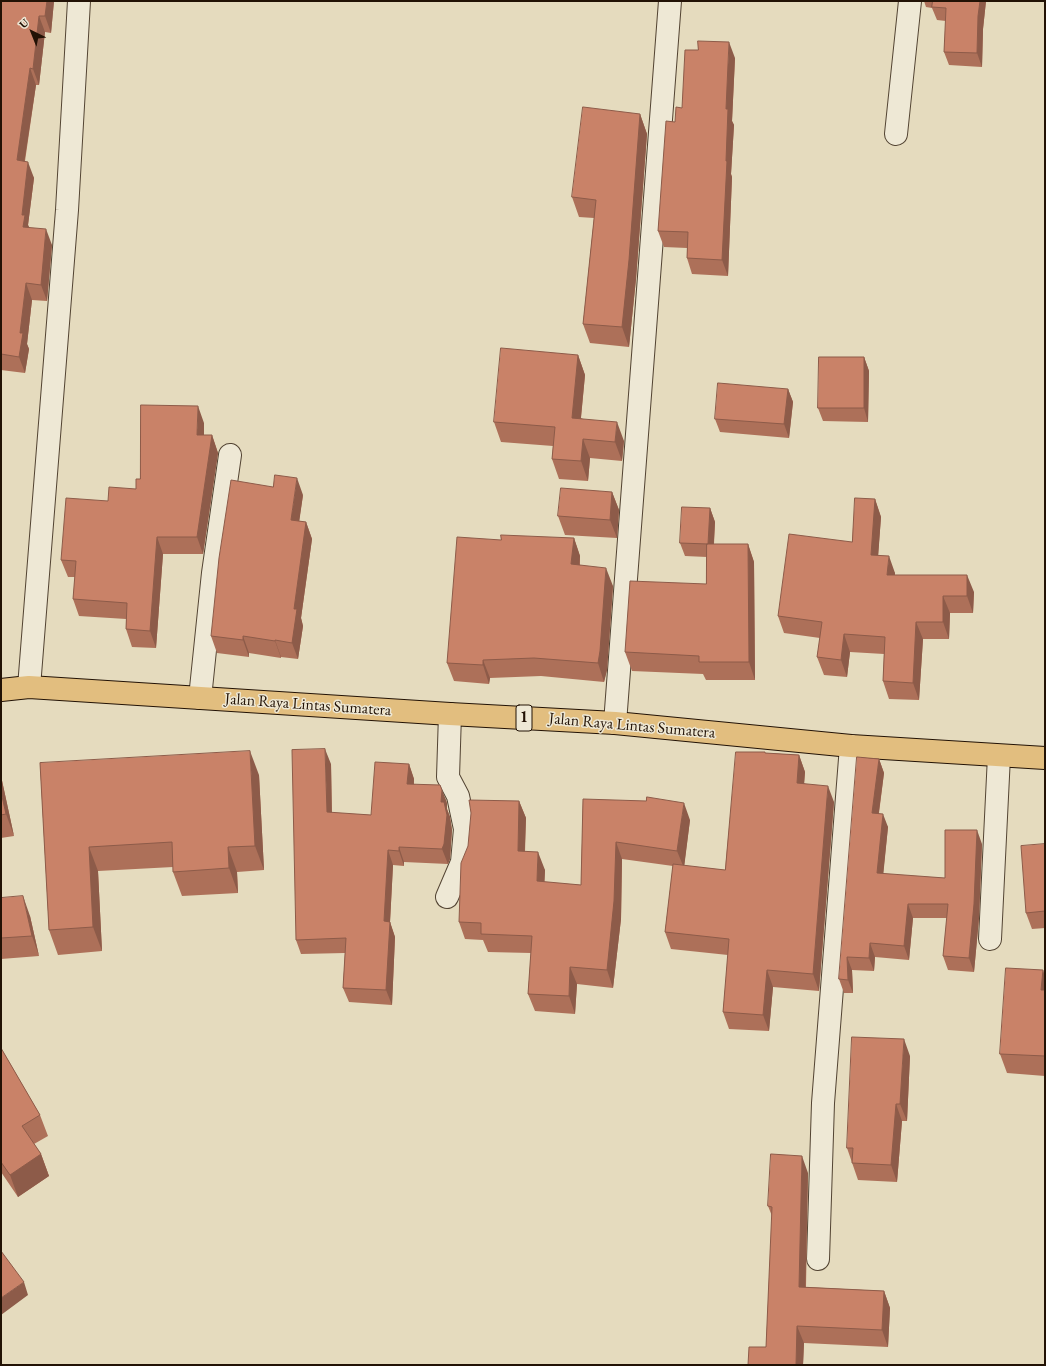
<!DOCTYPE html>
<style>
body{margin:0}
#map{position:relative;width:1046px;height:1366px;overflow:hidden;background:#e5dbbe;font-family:"EB Garamond",serif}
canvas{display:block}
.frame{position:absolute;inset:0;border:2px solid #221205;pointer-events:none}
.north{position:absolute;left:12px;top:12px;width:40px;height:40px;-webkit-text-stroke:3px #eee8d5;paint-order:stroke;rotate:317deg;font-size:11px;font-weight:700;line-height:16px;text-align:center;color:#221205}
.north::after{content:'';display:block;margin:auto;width:14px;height:18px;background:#221205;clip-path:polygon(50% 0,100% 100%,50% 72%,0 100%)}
</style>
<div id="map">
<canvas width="1046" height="1366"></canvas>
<div class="frame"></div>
<div class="north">U</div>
</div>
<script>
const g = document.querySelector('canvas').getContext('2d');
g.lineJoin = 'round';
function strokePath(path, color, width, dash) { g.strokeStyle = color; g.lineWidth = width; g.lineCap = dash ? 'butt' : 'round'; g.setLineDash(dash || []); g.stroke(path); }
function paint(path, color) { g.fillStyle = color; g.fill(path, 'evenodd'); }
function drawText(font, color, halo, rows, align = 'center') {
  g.font = font + ' "EB Garamond",serif'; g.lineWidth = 3; g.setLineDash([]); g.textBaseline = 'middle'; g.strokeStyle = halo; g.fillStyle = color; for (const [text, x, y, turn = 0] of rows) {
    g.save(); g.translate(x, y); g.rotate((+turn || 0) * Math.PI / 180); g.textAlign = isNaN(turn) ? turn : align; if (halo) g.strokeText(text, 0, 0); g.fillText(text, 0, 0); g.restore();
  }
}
const minor = new Path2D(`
 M 896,134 L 910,1
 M 29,687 L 67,210 L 79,1
 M 200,698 L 213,573 L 230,455
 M 615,723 L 670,1
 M 447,897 L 462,862 L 465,829 L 458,796 L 448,777 L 450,714
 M 990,939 L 999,756
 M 818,1259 L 823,1103 L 851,746`);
const trunk = new Path2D(`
 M 1,690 L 29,687 L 450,714 L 615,723 L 851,746 L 1045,758`);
strokePath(minor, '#534433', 24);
strokePath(trunk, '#221205', 24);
strokePath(minor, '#eee8d5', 22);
strokePath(trunk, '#e2be7f', 22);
paint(new Path2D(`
 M 1,1 L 54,1 L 51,33 L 45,32 L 39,85 L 36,85 L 25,161 L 34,178 L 28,225 L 29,227 L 52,245 L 47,301 L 32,300 L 27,344 L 29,349 L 25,373 L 1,370 Z
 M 924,1 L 986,1 L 983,29 L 982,67 L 949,65 L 944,52 L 946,21 L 937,20 L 932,8 L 926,7 Z
 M 735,58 L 732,121 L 734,125 L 731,174 L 732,177 L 728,276 L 692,274 L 687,258 L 687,248 L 664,247 L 658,231 L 675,122 L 682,108 Z
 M 640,114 L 647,134 L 636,279 L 629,347 L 590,343 L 583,324 L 594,218 L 579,217 L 572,197 Z
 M 578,355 L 585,375 L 581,418 L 624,441 L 622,461 L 590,458 L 588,481 L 559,479 L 552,459 L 553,446 L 501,442 L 494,422 Z
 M 864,357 L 869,371 L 868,422 L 823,421 L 818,408 Z
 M 788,389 L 793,402 L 789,438 L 720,432 L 715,419 Z
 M 204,423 L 204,435 L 212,435 L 218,453 L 203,554 L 163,554 L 156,648 L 132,647 L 126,629 L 126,619 L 79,616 L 73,599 L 75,577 L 68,577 L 61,560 L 108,501 L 136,489 L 140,479 Z
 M 612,492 L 619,510 L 617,538 L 565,535 L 558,516 Z
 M 303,495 L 299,521 L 306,522 L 312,539 L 301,618 L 303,626 L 298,659 L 281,657 L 281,658 L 249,653 L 249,657 L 217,653 L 211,636 Z
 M 875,499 L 881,517 L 878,555 L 895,573 L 895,575 L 974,592 L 973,613 L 950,613 L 949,639 L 923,639 L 919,700 L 889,699 L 883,681 L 884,654 L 850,652 L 847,677 L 824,675 L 817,657 L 820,638 L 784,633 L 778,616 L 852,542 Z
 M 710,508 L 715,522 L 714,544 L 748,544 L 754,562 L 755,680 L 706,680 L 703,674 L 632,671 L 625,652 L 706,584 L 707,557 L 685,556 L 680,543 Z
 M 574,538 L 580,556 L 580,565 L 613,586 L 607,670 L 604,682 L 541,676 L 490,678 L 489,684 L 454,681 L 447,663 L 501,540 Z
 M 766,753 L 799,755 L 805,772 L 804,783 L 834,802 L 819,991 L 773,987 L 769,1031 L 729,1029 L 723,1012 L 728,955 L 671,949 L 665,932 L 673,866 L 622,859 L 621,919 L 613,988 L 577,984 L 575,1014 L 535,1011 L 528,994 L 531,953 L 488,952 L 483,940 L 465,939 L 459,922 L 519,801 L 526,818 L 525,852 L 545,870 L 544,882 L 581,885 L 583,799 L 690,820 L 684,866 L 725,870 Z
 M 879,759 L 884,773 L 879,813 L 888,827 L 883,874 L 945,878 L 982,844 L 979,918 L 974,972 L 948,970 L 943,956 L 947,918 L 913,918 L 909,960 L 875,957 L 874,971 L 852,970 L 853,993 L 844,993 L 839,979 Z
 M 40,763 L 259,775 L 264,870 L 237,872 L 238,893 L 182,896 L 173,872 L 173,867 L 98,871 L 102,951 L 58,955 L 49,930 Z
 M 331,764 L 332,813 L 371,815 L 409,764 L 414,779 L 414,784 L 446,800 L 447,804 L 447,809 L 450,817 L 452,830 L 450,859 L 448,864 L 404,862 L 404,866 L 393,865 L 390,922 L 395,937 L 392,1005 L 349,1002 L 343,988 L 345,953 L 301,954 L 296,940 Z
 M 1,776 L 14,836 L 1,838 Z
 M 1045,844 L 1045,928 L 1032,929 L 1026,913 Z
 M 1,898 L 30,916 L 39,956 L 1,959 Z
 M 1043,970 L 1045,977 L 1045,1076 L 1007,1073 L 1000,1054 Z
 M 1,1048 L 40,1115 L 48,1136 L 34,1144 L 41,1154 L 49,1176 L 18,1197 L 1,1172 Z
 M 910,1056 L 907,1121 L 902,1121 L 897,1182 L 858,1180 L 847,1148 Z
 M 808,1173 L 806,1287 L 884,1291 L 890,1308 L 888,1347 L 804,1343 L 803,1365 L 748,1365 L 766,1347 L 772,1216 L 768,1206 Z`), '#ad7059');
paint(new Path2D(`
 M 47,1 L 54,1 L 51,33 L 45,16 Z
 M 980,1 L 986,1 L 983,29 L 982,67 L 977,53 L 978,16 Z
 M 39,16 L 45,32 L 39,85 L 33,69 Z
 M 729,42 L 735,58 L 732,121 L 734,125 L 731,174 L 732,177 L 728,276 L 722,260 L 726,109 Z
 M 30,68 L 36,85 L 22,177 L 17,160 Z
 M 640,114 L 647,134 L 636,279 L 629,347 L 622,327 Z
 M 28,162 L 34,178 L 28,225 L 31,231 L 23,227 L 22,215 Z
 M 46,229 L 52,245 L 47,301 L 41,285 Z
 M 26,283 L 32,300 L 27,344 L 29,349 L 25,373 L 19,357 L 20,333 Z
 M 578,355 L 585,375 L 579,437 L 572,418 Z
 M 864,357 L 869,371 L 868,422 L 864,408 Z
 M 788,389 L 793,402 L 789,438 L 784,424 Z
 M 198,406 L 204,423 L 204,452 L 197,435 Z
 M 617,422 L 624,441 L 622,461 L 615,442 Z
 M 212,435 L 218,453 L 203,554 L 197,537 Z
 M 583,439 L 590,458 L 588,481 L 581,461 Z
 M 297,478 L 303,495 L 297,537 L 291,520 Z
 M 612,492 L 619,510 L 617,538 L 610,520 Z
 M 875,499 L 881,517 L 877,572 L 871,555 Z
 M 710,508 L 715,522 L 713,557 L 708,544 Z
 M 306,522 L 312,539 L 301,618 L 303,626 L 298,659 L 292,643 L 294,609 Z
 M 157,537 L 163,554 L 156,648 L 150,631 Z
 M 574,538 L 580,556 L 578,583 L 571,564 Z
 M 748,544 L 754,562 L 755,680 L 749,662 Z
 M 889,556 L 895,573 L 894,592 L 887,575 Z
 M 606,568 L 613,586 L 607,670 L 604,682 L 598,663 Z
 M 967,575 L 974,592 L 973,613 L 967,596 Z
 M 943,596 L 950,613 L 949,639 L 943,622 Z
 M 916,622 L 923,639 L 919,700 L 913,683 Z
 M 844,634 L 850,652 L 847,677 L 841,660 Z
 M 243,636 L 249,653 L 249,657 L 243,640 Z
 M 275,640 L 281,657 L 281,658 L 275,641 Z
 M 483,660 L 490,678 L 489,684 L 483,665 Z
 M 325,749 L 331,764 L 332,827 L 327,812 Z
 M 250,751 L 259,775 L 264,870 L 255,846 Z
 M 799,755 L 805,772 L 803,799 L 797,783 Z
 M 879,759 L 884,773 L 877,826 L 872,813 Z
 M 409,764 L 414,779 L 413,798 L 407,784 Z
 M 1,776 L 14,836 L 6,814 L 1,792 Z
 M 440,785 L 446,800 L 447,804 L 447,809 L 450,817 L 452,830 L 450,859 L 448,864 L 442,849 Z
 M 828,786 L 834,802 L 819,991 L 813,974 Z
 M 519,801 L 526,818 L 524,869 L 518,851 Z
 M 684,803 L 690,820 L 684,868 L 677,851 Z
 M 883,814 L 888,827 L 882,887 L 877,873 Z
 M 977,830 L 982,844 L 979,918 L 974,972 L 969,958 Z
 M 616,842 L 622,859 L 621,919 L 613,988 L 607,970 Z
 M 89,847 L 98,871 L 102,951 L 93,927 Z
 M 228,847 L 237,872 L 238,893 L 229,868 Z
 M 399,847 L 404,862 L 404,866 L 399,851 Z
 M 388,850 L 393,865 L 390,922 L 395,937 L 392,1005 L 386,990 L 384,921 Z
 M 538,852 L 545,870 L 544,898 L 537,881 Z
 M 23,896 L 30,916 L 39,956 L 32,936 Z
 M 908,904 L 913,918 L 909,960 L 904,946 Z
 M 870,943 L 875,957 L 874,971 L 869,958 Z
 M 847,957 L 852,970 L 853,993 L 848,980 Z
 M 570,967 L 577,984 L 575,1014 L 569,996 Z
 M 767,970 L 773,987 L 769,1031 L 763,1015 Z
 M 1043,970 L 1045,977 L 1045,999 L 1041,990 Z
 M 904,1039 L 910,1056 L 907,1121 L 900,1104 Z
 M 896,1104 L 902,1121 L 897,1182 L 891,1165 Z
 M 41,1154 L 49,1176 L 18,1197 L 10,1175 Z
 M 802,1156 L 808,1173 L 805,1304 L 799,1287 Z
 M 24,1282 L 28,1295 L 1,1315 L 1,1298 Z
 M 884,1291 L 890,1308 L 888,1347 L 882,1330 Z
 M 797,1326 L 804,1343 L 803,1365 L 796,1365 Z`), '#8d5b49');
const building = new Path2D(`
 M 1,1 L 47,1 L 45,16 L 39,16 L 33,69 L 30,68 L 17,160 L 28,162 L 22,215 L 25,215 L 23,227 L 46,229 L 41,285 L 26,283 L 20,333 L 23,333 L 19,357 L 1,354 Z
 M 933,1 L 980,1 L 978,16 L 977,53 L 944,52 L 946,8 L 932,7 Z
 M 698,41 L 729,42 L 726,109 L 728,109 L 726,161 L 727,161 L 722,260 L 687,258 L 688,232 L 658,231 L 666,121 L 675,122 L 676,107 L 682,108 L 685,50 L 698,50 Z
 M 583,107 L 640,114 L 629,260 L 622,327 L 583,324 L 596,200 L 572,197 Z
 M 501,348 L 578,355 L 572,418 L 617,422 L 615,442 L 583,439 L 581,461 L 552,459 L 555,427 L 494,422 Z
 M 819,357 L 864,357 L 864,408 L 818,408 Z
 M 718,383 L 788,389 L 784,424 L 715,419 Z
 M 141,405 L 198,406 L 197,435 L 212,435 L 197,537 L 157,537 L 150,631 L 126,629 L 127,603 L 73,599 L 76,561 L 61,560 L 66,498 L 108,501 L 109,487 L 136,489 L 136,479 L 140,479 Z
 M 275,475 L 297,478 L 291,520 L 306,522 L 294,609 L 297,609 L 292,643 L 275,640 L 275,641 L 243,636 L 243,640 L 211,636 L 219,558 L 231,480 L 273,487 Z
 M 561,488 L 612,492 L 610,520 L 558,516 Z
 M 855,498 L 875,499 L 871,555 L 889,556 L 887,575 L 967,575 L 967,596 L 943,596 L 943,622 L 916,622 L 913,683 L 883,681 L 885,637 L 844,634 L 841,660 L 817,657 L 822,622 L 778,616 L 789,534 L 852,542 Z
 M 682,507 L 710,508 L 708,544 L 680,543 Z
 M 501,535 L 574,538 L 571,564 L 606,568 L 600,651 L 598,663 L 534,658 L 483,660 L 483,665 L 447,663 L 457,537 L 501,540 Z
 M 707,544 L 748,544 L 749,662 L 699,662 L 699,656 L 625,652 L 630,581 L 706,584 Z
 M 325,749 L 327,812 L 371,815 L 375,762 L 409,764 L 407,784 L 440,785 L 442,790 L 441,802 L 444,802 L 447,815 L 444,844 L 442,849 L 399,847 L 399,851 L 388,850 L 384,921 L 390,922 L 386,990 L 343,988 L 346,938 L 296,940 L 292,750 Z
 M 250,751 L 255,846 L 228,847 L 229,868 L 173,872 L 172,842 L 89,847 L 93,927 L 49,930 L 40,763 Z
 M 736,752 L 765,752 L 765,753 L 799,755 L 797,783 L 828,786 L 813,974 L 767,970 L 763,1015 L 723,1012 L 729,939 L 665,932 L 673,864 L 725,870 Z
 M 857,757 L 879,759 L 872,813 L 883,814 L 877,873 L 945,878 L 945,830 L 977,830 L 974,904 L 969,958 L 943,956 L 948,904 L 908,904 L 904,946 L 870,943 L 869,958 L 847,957 L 848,980 L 839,979 Z
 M 1,792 L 6,814 L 1,815 Z
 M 647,797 L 684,803 L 677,851 L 616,842 L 614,901 L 607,970 L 570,967 L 569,996 L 528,994 L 532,936 L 481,934 L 481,923 L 459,922 L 461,863 L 468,846 L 471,813 L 469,800 L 519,801 L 518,851 L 538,852 L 537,881 L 581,885 L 583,799 L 646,801 Z
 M 1045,844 L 1045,911 L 1026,913 L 1021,846 Z
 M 23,896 L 32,936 L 1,938 L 1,898 Z
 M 1006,968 L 1043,970 L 1041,990 L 1045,990 L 1045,1056 L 1000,1054 Z
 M 852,1037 L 904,1039 L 900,1104 L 896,1104 L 891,1165 L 852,1163 L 853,1148 L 847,1148 Z
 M 1,1048 L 40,1115 L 22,1126 L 41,1154 L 10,1175 L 1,1162 Z
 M 771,1154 L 802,1156 L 799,1287 L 884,1291 L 882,1330 L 797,1326 L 796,1365 L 748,1365 L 749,1347 L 766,1347 L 772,1207 L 768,1206 Z
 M 1,1251 L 24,1282 L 1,1298 Z`);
paint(building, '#c98268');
strokePath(building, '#8d5b49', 1);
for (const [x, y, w] of [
 [524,718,16]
]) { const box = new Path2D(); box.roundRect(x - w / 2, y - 13, w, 26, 3); g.fillStyle = '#eee8d5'; g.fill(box); strokePath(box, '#221205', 1); }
drawText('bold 15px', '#221205', null, [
 ["1",524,718]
]);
drawText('16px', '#221205', '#eee8d5', [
 ["Jalan Raya Lintas Sumatera",308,705,4],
 ["Jalan Raya Lintas Sumatera",632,726,5]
]);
</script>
